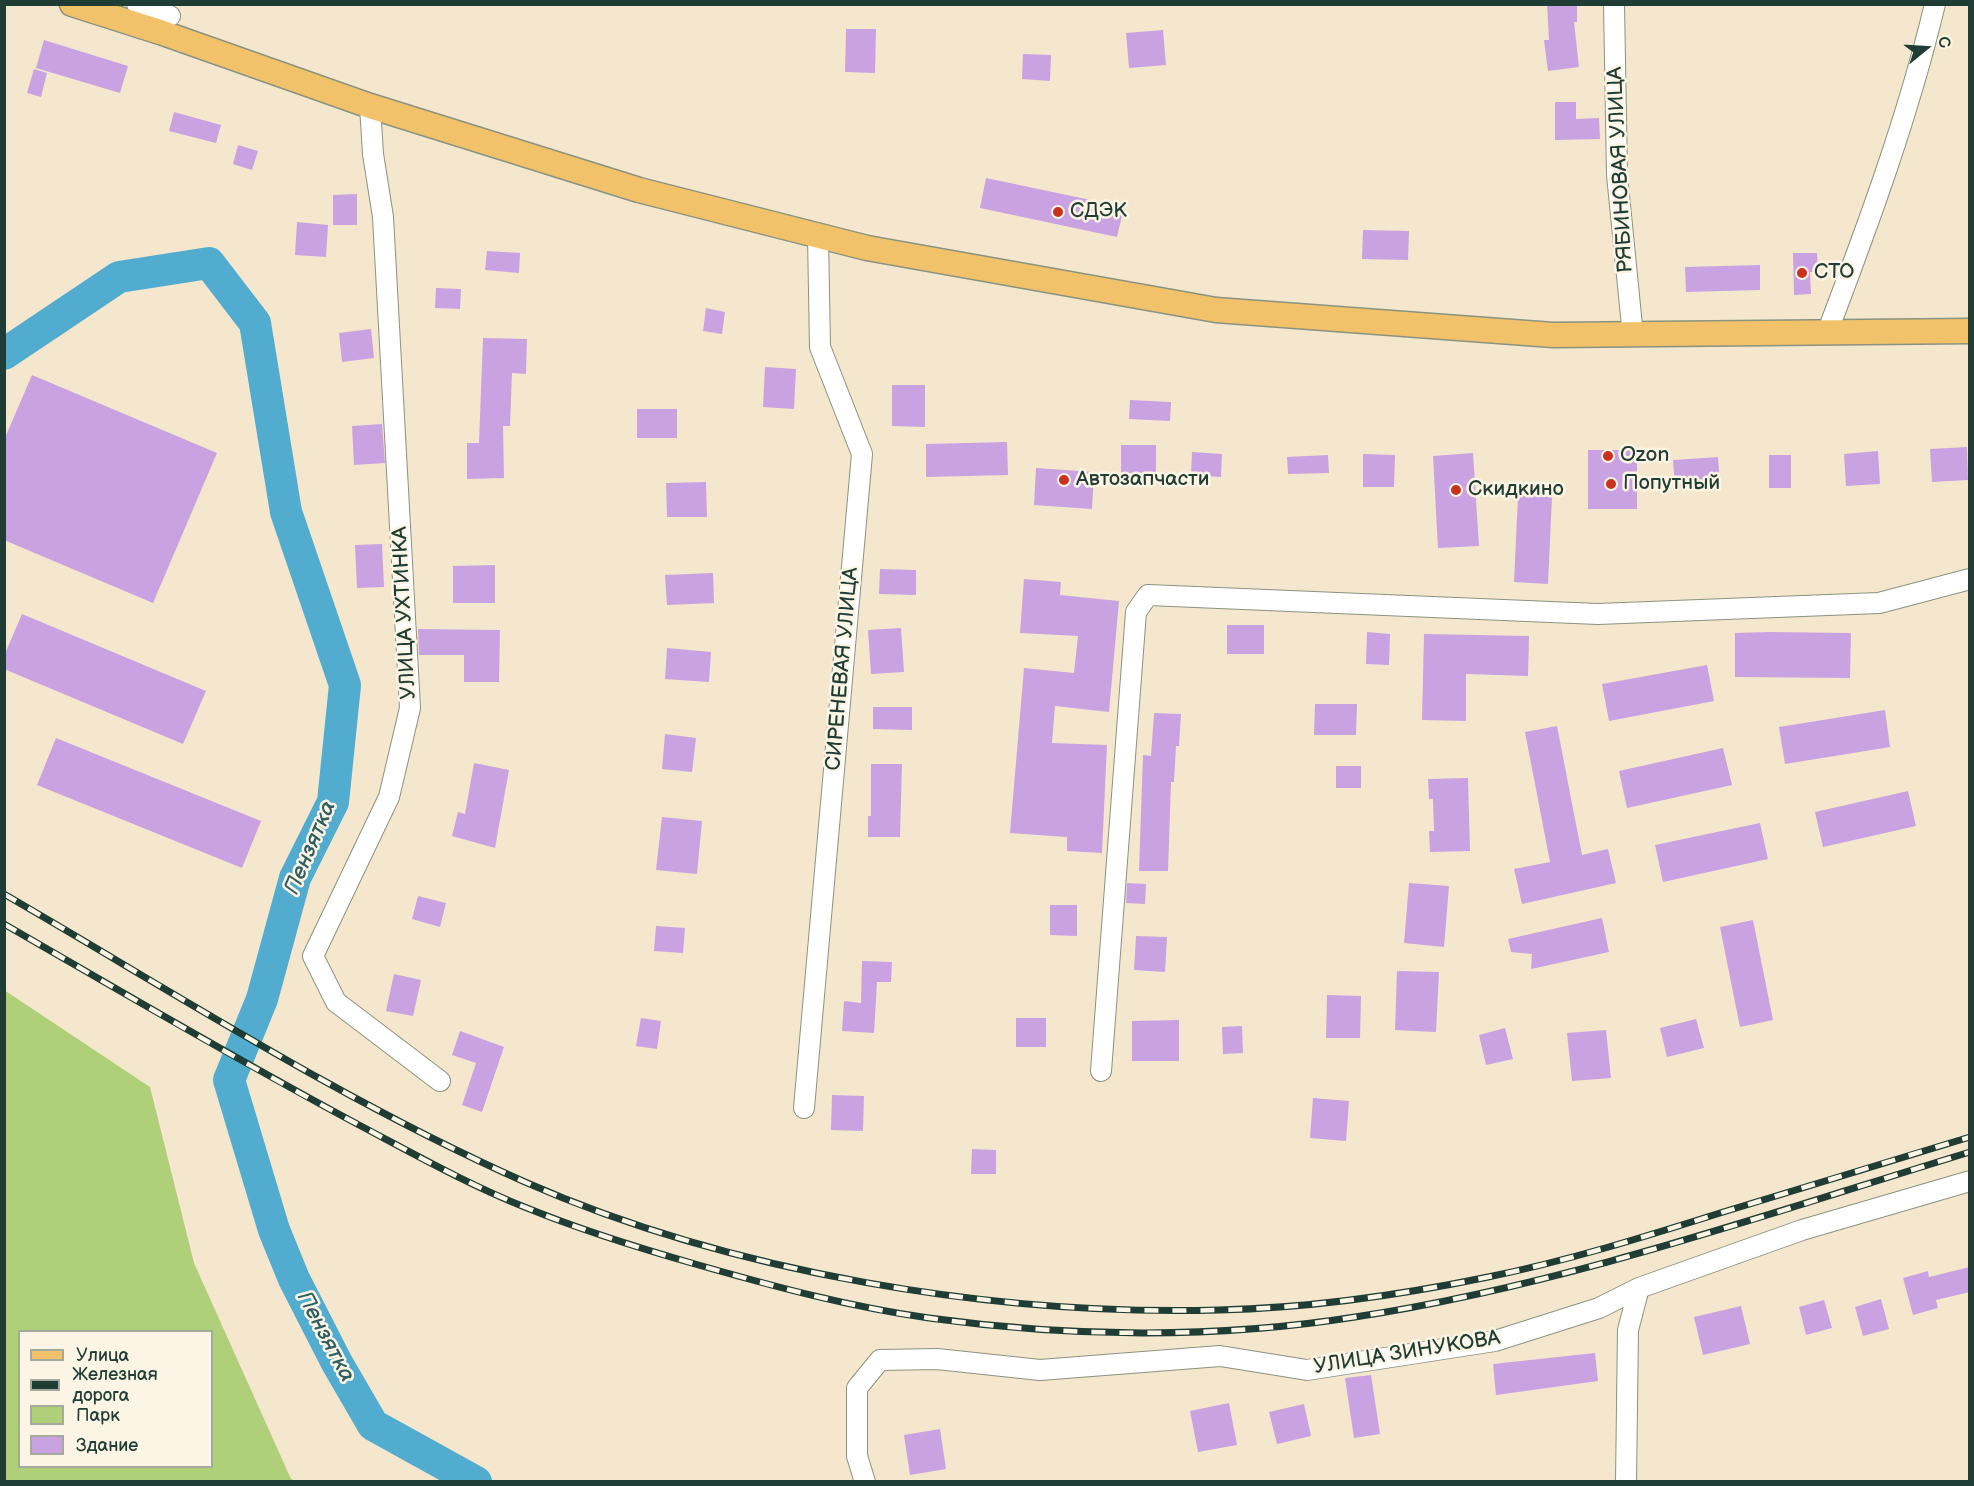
<!DOCTYPE html>
<meta charset="utf-8">
<style>
body{margin:0}
#map{position:relative;width:1974px;height:1486px;overflow:hidden;background:#f4e7cd;font-family:"Balsamiq Sans",sans-serif}
canvas{display:block}
.frame{position:absolute;inset:0;border:6px solid #1f3d34;pointer-events:none}
.legend{position:absolute;left:18px;top:1330px;width:195px;height:138px;box-sizing:border-box;background:#fcf5e5;border:2px solid #a4ab9e;margin:0;padding:8px 10px;list-style:none;font-size:18px;color:#1f3d34}
.legend li{display:flex;align-items:center;gap:12px;height:30px}
.legend b{width:30px;border:2px solid #a4ab9e}
.north{position:absolute;left:1896px;top:18px;width:60px;height:60px;-webkit-text-stroke:4px #fcf5e5;paint-order:stroke;rotate:72deg;font-size:16px;font-weight:700;line-height:24px;text-align:center;color:#1f3d34}
.north::after{content:'';display:block;margin:auto;width:21px;height:27px;background:#1f3d34;clip-path:polygon(50% 0,100% 100%,50% 72%,0 100%)}
</style>
<div id="map">
<canvas width="1974" height="1486"></canvas>
<div class="frame"></div>
<ul class="legend">
<li><b style="height:8px;background:#f2c26a"></b>Улица</li>
<li><b style="height:8px;background:#1f3d34"></b>Железная дорога</li>
<li><b style="height:16px;background:#afd078"></b>Парк</li>
<li><b style="height:16px;background:#c9a3e1"></b>Здание</li>
</ul>
<div class="north">С</div>
</div>
<script>
const g = document.querySelector('canvas').getContext('2d');
g.lineJoin = 'round';
function paint(path, color) { g.fillStyle = color; g.fill(path, 'evenodd'); }
function strokePath(path, color, width, dash) { g.strokeStyle = color; g.lineWidth = width; g.lineCap = dash ? 'butt' : 'round'; g.setLineDash(dash || []); g.stroke(path); }
function drawText(font, color, halo, rows, align = 'center') {
  g.font = font + ' "Balsamiq Sans",sans-serif'; g.lineWidth = 5; g.setLineDash([]); g.textBaseline = 'middle'; g.strokeStyle = halo; g.fillStyle = color; for (const [text, x, y, turn = 0] of rows) {
    g.save(); g.translate(x, y); g.rotate((+turn || 0) * Math.PI / 180); g.textAlign = isNaN(turn) ? turn : align; if (halo) g.strokeText(text, 0, 0); g.fillText(text, 0, 0); g.restore();
  }
}
paint(new Path2D(`
 M 4,990 L 150,1087 L 194,1263 L 291,1479 L 295,1481 L 5,1481 ZM 20,1332 L 212,1332 L 212,1466 L 20,1466 Z`), '#afd078');
strokePath(new Path2D(`
 M 4,354 L 119,277 L 209,263 L 255,323 L 286,512 L 345,685 L 333,802 L 295,878 L 262,999 L 229,1080 L 274,1230 L 294,1279 L 337,1363 L 373,1425 L 476,1482`), '#51accf', 32);
paint(new Path2D(`
 M 1547,4 L 1577,4 L 1577,22 L 1574,22 L 1579,67 L 1548,71 L 1544,40 L 1549,40 Z
 M 846,29 L 876,29 L 875,73 L 845,72 Z
 M 1163,30 L 1166,65 L 1129,68 L 1126,33 Z
 M 44,40 L 128,66 L 120,93 L 36,68 Z
 M 1023,54 L 1051,55 L 1050,81 L 1022,79 Z
 M 34,69 L 47,73 L 41,97 L 27,93 Z
 M 1555,102 L 1576,102 L 1576,119 L 1599,118 L 1600,139 L 1555,140 Z
 M 174,112 L 221,125 L 216,143 L 169,131 Z
 M 238,145 L 258,151 L 252,170 L 233,164 Z
 M 986,178 L 1124,207 L 1117,237 L 980,208 Z
 M 357,194 L 357,225 L 333,225 L 333,195 Z
 M 297,222 L 328,225 L 326,257 L 295,255 Z
 M 1363,230 L 1409,231 L 1408,260 L 1362,259 Z
 M 487,251 L 520,253 L 519,273 L 485,270 Z
 M 1793,253 L 1817,253 L 1818,272 L 1810,272 L 1811,294 L 1794,295 Z
 M 1760,265 L 1760,290 L 1686,292 L 1685,267 Z
 M 436,288 L 461,289 L 460,309 L 435,308 Z
 M 706,308 L 725,312 L 722,334 L 703,331 Z
 M 371,329 L 374,358 L 342,362 L 339,333 Z
 M 483,338 L 527,339 L 526,374 L 512,373 L 510,426 L 503,426 L 504,478 L 467,479 L 467,443 L 479,443 Z
 M 765,367 L 796,369 L 794,409 L 763,407 Z
 M 32,375 L 217,453 L 153,603 L 4,540 L 4,440 Z
 M 892,385 L 925,385 L 925,427 L 892,426 Z
 M 1130,400 L 1171,402 L 1170,421 L 1129,419 Z
 M 637,409 L 677,409 L 677,438 L 637,438 Z
 M 382,424 L 385,463 L 354,465 L 352,426 Z
 M 1007,442 L 1008,475 L 926,477 L 926,444 Z
 M 1121,445 L 1156,445 L 1156,473 L 1121,473 Z
 M 1967,447 L 1968,480 L 1932,482 L 1930,449 Z
 M 1588,450 L 1637,450 L 1637,509 L 1588,509 Z
 M 1878,451 L 1880,484 L 1846,486 L 1844,454 Z
 M 1192,452 L 1222,454 L 1221,477 L 1191,475 Z
 M 1473,453 L 1479,546 L 1438,548 L 1433,456 Z
 M 1363,454 L 1395,455 L 1394,487 L 1363,487 Z
 M 1328,455 L 1329,473 L 1288,474 L 1287,457 Z
 M 1769,455 L 1791,455 L 1791,488 L 1769,488 Z
 M 1718,457 L 1720,486 L 1675,488 L 1673,460 Z
 M 1036,468 L 1094,472 L 1092,509 L 1034,505 Z
 M 706,482 L 707,517 L 667,517 L 666,483 Z
 M 1518,496 L 1552,497 L 1548,584 L 1514,582 Z
 M 382,544 L 384,587 L 357,588 L 355,545 Z
 M 495,565 L 495,603 L 453,603 L 453,566 Z
 M 880,569 L 916,570 L 916,595 L 879,594 Z
 M 713,573 L 714,603 L 667,605 L 665,575 Z
 M 1024,579 L 1061,582 L 1060,595 L 1119,601 L 1109,712 L 1055,706 L 1052,743 L 1107,745 L 1102,853 L 1067,851 L 1067,837 L 1010,833 L 1024,668 L 1074,673 L 1078,636 L 1020,633 Z
 M 22,614 L 206,691 L 183,744 L 4,669 L 4,656 Z
 M 1227,625 L 1264,625 L 1264,654 L 1227,654 Z
 M 901,628 L 904,672 L 871,674 L 868,630 Z
 M 418,629 L 500,630 L 499,682 L 464,682 L 464,655 L 419,655 Z
 M 1367,632 L 1390,634 L 1389,665 L 1366,664 Z
 M 1769,632 L 1851,633 L 1850,678 L 1735,677 L 1735,633 Z
 M 1424,634 L 1529,636 L 1528,676 L 1466,674 L 1466,721 L 1422,720 Z
 M 667,648 L 711,652 L 709,682 L 665,679 Z
 M 1707,665 L 1714,701 L 1609,721 L 1602,684 Z
 M 1315,704 L 1357,704 L 1356,735 L 1314,735 Z
 M 873,707 L 912,707 L 912,730 L 873,729 Z
 M 1885,710 L 1890,747 L 1785,764 L 1779,727 Z
 M 1154,713 L 1181,714 L 1179,746 L 1176,746 L 1174,782 L 1171,782 L 1168,871 L 1139,871 L 1143,755 L 1151,756 Z
 M 1557,726 L 1582,855 L 1608,849 L 1616,883 L 1522,904 L 1514,869 L 1550,862 L 1525,732 Z
 M 665,734 L 696,738 L 692,772 L 662,769 Z
 M 56,738 L 261,821 L 242,868 L 37,785 Z
 M 1723,748 L 1732,785 L 1627,808 L 1619,771 Z
 M 474,763 L 509,770 L 495,848 L 452,836 L 458,812 L 465,814 Z
 M 871,764 L 902,764 L 900,837 L 868,837 L 868,816 L 871,816 Z
 M 1336,766 L 1361,766 L 1361,788 L 1336,788 Z
 M 1468,778 L 1470,851 L 1430,852 L 1429,831 L 1434,831 L 1433,799 L 1429,799 L 1428,779 Z
 M 1908,791 L 1916,826 L 1823,847 L 1815,812 Z
 M 662,817 L 702,821 L 697,874 L 656,870 Z
 M 1760,823 L 1768,859 L 1663,882 L 1655,845 Z
 M 1127,883 L 1146,884 L 1145,904 L 1126,903 Z
 M 1409,883 L 1449,886 L 1444,947 L 1404,943 Z
 M 418,896 L 446,903 L 440,927 L 412,919 Z
 M 1050,905 L 1077,905 L 1077,936 L 1050,935 Z
 M 1602,918 L 1609,952 L 1531,969 L 1532,954 L 1511,952 L 1508,939 Z
 M 1753,920 L 1773,1020 L 1740,1027 L 1720,927 Z
 M 656,926 L 685,928 L 683,953 L 654,951 Z
 M 1136,936 L 1167,937 L 1165,972 L 1134,970 Z
 M 862,961 L 892,962 L 891,982 L 877,982 L 874,1033 L 842,1031 L 844,1001 L 861,1003 Z
 M 1397,971 L 1439,972 L 1436,1032 L 1395,1030 Z
 M 394,974 L 421,980 L 413,1016 L 386,1011 Z
 M 1327,995 L 1361,996 L 1360,1038 L 1326,1038 Z
 M 641,1018 L 661,1021 L 657,1049 L 636,1046 Z
 M 1016,1018 L 1046,1018 L 1046,1047 L 1016,1047 Z
 M 1696,1019 L 1704,1048 L 1667,1057 L 1660,1028 Z
 M 1179,1020 L 1179,1061 L 1132,1061 L 1132,1021 Z
 M 1242,1026 L 1243,1053 L 1223,1054 L 1222,1027 Z
 M 1505,1028 L 1513,1059 L 1486,1065 L 1479,1035 Z
 M 1606,1030 L 1611,1078 L 1572,1081 L 1567,1033 Z
 M 460,1031 L 504,1047 L 482,1112 L 462,1105 L 476,1063 L 452,1055 Z
 M 832,1095 L 864,1096 L 863,1131 L 831,1130 Z
 M 1313,1098 L 1349,1101 L 1346,1141 L 1310,1138 Z
 M 972,1149 L 996,1150 L 996,1174 L 971,1174 Z
 M 1970,1267 L 1970,1292 L 1936,1300 L 1938,1308 L 1913,1315 L 1903,1278 L 1928,1271 L 1929,1277 Z
 M 1881,1299 L 1889,1329 L 1863,1336 L 1855,1307 Z
 M 1824,1300 L 1832,1328 L 1806,1335 L 1799,1307 Z
 M 1741,1306 L 1750,1344 L 1703,1355 L 1694,1317 Z
 M 1595,1353 L 1598,1381 L 1496,1395 L 1493,1364 Z
 M 1371,1375 L 1380,1434 L 1354,1438 L 1345,1378 Z
 M 1229,1403 L 1237,1445 L 1198,1452 L 1190,1411 Z
 M 1304,1404 L 1311,1436 L 1277,1444 L 1269,1412 Z
 M 940,1429 L 946,1469 L 910,1475 L 904,1435 Z`), '#c9a3e1');
const minor = new Path2D(`
 M 137,4 L 170,16
 M 1614,4 L 1617,175 L 1633,336
 M 370,106 L 373,154 L 383,217 L 410,708 L 389,797 L 313,956 L 336,1002 L 440,1081
 M 1827,333 C 1868,225 1908,117 1935,4
 M 1101,1071 L 1136,612 L 1148,595 L 1598,614 L 1879,603 L 1970,579
 M 804,1108 L 862,454 L 820,347 L 818,236
 M 865,1482 L 857,1456 L 857,1388 L 880,1360 L 937,1359 L 1040,1370 L 1220,1356 L 1307,1370 L 1495,1341 L 1599,1308 L 1639,1288 L 1802,1230 L 1970,1181
 M 1626,1482 L 1628,1330 L 1639,1288`);
const major = new Path2D(`
 M 72,4 L 163,33 L 370,106 L 639,190 L 867,248 L 1216,310 L 1553,335 L 1970,331`);
strokePath(minor, '#8a9280', 22);
strokePath(major, '#8a9280', 27);
strokePath(minor, '#fff', 20);
strokePath(major, '#f2c26a', 24);
const rail = new Path2D(`
 M 4,894 C 175,993 344,1102 525,1182 C 732,1273 993,1316 1219,1310 C 1308,1308 1401,1295 1488,1277 C 1567,1261 1644,1237 1720,1213 C 1803,1188 1886,1162 1970,1137
 M 4,924 C 122,992 239,1061 359,1125 C 414,1154 469,1185 527,1208 C 581,1230 639,1248 695,1264 C 772,1286 850,1307 929,1318 C 1068,1337 1216,1339 1355,1317 C 1565,1285 1767,1214 1970,1152`);
strokePath(rail, '#1f3d34', 7);
strokePath(rail, '#fcf5e5', 4.5, [14]);
for (const [x, y, r, color] of [
 [1058,212,6,"#c8321e"],
 [1802,273,6,"#c8321e"],
 [1608,456,6,"#c8321e"],
 [1064,480,6,"#c8321e"],
 [1611,484,6,"#c8321e"],
 [1456,490,6,"#c8321e"]
]) { const dot = new Path2D(); dot.arc(x, y, r, 0, 2 * Math.PI); g.fillStyle = color; g.fill(dot); strokePath(dot, '#fcf5e5', 2); }
drawText('21px', '#1f3d34', '#fcf5e5', [
 ["РЯБИНОВАЯ УЛИЦА",1621,170,-93],
 ["УЛИЦА УХТИНКА",405,613,-93],
 ["СИРЕНЕВАЯ УЛИЦА",843,669,-85],
 ["УЛИЦА ЗИНУКОВА",1407,1353,-9]
]);
drawText('21px', '#1f3d34', '#fcf5e5', [
 ["СДЭК",1070,212],
 ["СТО",1814,273],
 ["Ozon",1620,456],
 ["Автозапчасти",1076,480],
 ["Попутный",1623,484],
 ["Скидкино",1468,490]
], 'left');
drawText('italic 22px', '#2e5e62', '#fcf5e5', [
 ["Пензятка",311,848,-67],
 ["Пензятка",325,1337,62]
]);
</script>
